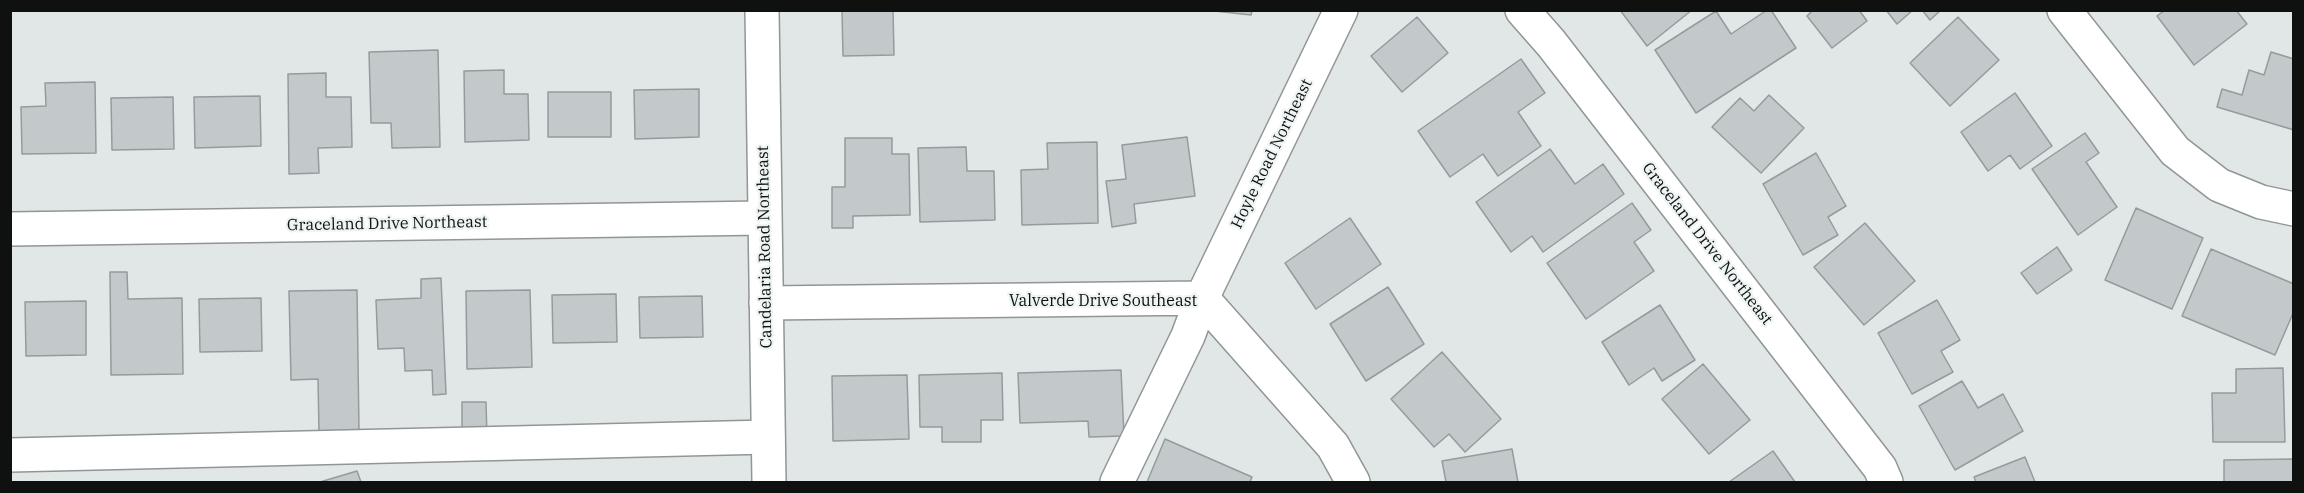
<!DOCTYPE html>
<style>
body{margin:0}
#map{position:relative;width:2304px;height:493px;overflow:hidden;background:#e1e7e6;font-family:"IBM Plex Serif",serif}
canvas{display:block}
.frame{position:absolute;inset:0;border:12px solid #0f1111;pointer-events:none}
</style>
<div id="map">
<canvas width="2304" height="493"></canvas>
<div class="frame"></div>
</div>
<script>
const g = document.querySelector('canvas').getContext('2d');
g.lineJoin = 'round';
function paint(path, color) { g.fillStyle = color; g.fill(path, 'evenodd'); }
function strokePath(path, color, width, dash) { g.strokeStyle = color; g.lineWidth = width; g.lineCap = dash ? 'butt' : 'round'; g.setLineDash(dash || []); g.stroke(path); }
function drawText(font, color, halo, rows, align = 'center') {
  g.font = font + ' "IBM Plex Serif",serif'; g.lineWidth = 4.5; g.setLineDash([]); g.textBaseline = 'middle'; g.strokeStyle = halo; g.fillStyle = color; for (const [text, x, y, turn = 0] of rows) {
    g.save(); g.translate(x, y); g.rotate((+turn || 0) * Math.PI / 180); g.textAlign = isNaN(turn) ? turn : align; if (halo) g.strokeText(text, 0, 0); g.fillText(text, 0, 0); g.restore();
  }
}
const building = new Path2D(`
 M 842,10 L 893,10 L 894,55 L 843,56 Z
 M 1205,10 L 1252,10 L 1251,15 Z
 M 1620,10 L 1692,10 L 1647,46 Z
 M 1767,10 L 1771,10 L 1796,48 L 1696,113 L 1655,50 L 1716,11 L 1731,34 Z
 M 1813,10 L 1859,10 L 1867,21 L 1832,48 L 1807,16 Z
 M 1886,10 L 1913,10 L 1897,24 Z
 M 1922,10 L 1941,10 L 1930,20 Z
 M 2165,10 L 2236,10 L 2247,24 L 2194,65 L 2157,16 Z
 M 1417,17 L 1448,53 L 1402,92 L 1371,56 Z
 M 1958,17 L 1999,60 L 1950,106 L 1910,63 Z
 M 438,50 L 440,147 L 392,148 L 391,123 L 371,123 L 369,52 Z
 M 2271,52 L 2294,59 L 2294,130 L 2217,107 L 2222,89 L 2242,95 L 2249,70 L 2264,75 Z
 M 1521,59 L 1545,93 L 1518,112 L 1541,146 L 1498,176 L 1483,154 L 1450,177 L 1418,131 Z
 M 504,70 L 504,94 L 528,94 L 529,140 L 465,142 L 464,71 Z
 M 326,73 L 326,97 L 351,97 L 352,147 L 318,148 L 319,173 L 289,174 L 288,74 Z
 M 95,82 L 96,153 L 22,154 L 21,107 L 46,106 L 45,83 Z
 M 699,89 L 699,137 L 635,139 L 634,90 Z
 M 548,92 L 611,92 L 611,137 L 548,137 Z
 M 2015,93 L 2052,146 L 2020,169 L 2010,155 L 1988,171 L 1961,132 Z
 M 1769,95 L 1804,128 L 1761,173 L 1712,127 L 1740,98 L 1754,111 Z
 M 260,96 L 261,146 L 195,148 L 194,97 Z
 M 173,97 L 174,149 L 112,150 L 111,98 Z
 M 2085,133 L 2099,153 L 2086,162 L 2117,207 L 2078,235 L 2032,169 Z
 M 1187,137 L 1195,196 L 1134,204 L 1136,223 L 1112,227 L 1106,181 L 1126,179 L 1122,145 Z
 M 845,138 L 892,138 L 892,154 L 909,154 L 910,215 L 853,216 L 853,228 L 832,228 L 832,187 L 845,187 Z
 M 1097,142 L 1098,223 L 1022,225 L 1021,170 L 1048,169 L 1047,143 Z
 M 966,147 L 967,171 L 994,171 L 995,220 L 920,222 L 918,148 Z
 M 1550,149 L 1575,184 L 1603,164 L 1624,194 L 1543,252 L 1532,236 L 1511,252 L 1476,202 Z
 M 1816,153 L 1846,206 L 1828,217 L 1838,235 L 1803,255 L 1763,184 Z
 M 1632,203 L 1651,230 L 1634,242 L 1654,271 L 1586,319 L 1547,263 Z
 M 2136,208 L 2203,238 L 2172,309 L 2105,280 Z
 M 1350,218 L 1381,264 L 1316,309 L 1285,263 Z
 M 1865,223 L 1915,281 L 1864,325 L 1814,267 Z
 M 2057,247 L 2072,270 L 2037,294 L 2021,273 Z
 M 2211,249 L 2294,284 L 2294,311 L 2275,355 L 2182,316 Z
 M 110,272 L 127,272 L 128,299 L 182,298 L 183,374 L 111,375 Z
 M 441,278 L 446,394 L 433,395 L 432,370 L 405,371 L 404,348 L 378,349 L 376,300 L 421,298 L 421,279 Z
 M 1388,287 L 1424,344 L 1366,381 L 1330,324 Z
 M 357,290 L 359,431 L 319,432 L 318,379 L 291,380 L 289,291 Z
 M 530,290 L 532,367 L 467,369 L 466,291 Z
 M 616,294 L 617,342 L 553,343 L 552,295 Z
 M 702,296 L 703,337 L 640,338 L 639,297 Z
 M 261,298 L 262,351 L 200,352 L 199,299 Z
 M 1937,300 L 1960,340 L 1941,351 L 1953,372 L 1912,394 L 1878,333 Z
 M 86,301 L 86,355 L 26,356 L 25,302 Z
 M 1660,305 L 1695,360 L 1662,381 L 1654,368 L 1629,385 L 1602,342 Z
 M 1442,352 L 1501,419 L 1465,452 L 1449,434 L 1434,447 L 1391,399 Z
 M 1703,364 L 1750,420 L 1709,454 L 1662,399 Z
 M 2283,368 L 2285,442 L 2213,442 L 2212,393 L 2236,393 L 2236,369 Z
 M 1121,370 L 1124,436 L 1089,437 L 1088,421 L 1020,423 L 1018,373 Z
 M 1002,373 L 1003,420 L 981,420 L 981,442 L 942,442 L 942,427 L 920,427 L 919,375 Z
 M 907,375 L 909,439 L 833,441 L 832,376 Z
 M 1962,381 L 1978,408 L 2003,394 L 2023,431 L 1955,470 L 1919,406 Z
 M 462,402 L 486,402 L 487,438 L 462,438 Z
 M 1165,439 L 1252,477 L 1250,482 L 1147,482 Z
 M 1512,449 L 1518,482 L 1446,482 L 1442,461 Z
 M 1773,451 L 1795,482 L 1729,482 Z
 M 2025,457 L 2035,482 L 1976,482 L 1974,477 Z
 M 2294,459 L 2294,482 L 2224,482 L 2224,460 Z
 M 357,471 L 361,482 L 320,482 Z`);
paint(building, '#c3c9ca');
strokePath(building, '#959b9c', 1.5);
const minor = new Path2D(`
 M 1522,10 L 1551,43 L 1880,468 L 1886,482
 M 2064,10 L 2175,151 L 2219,185 L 2261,202 L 2294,209
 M 10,229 L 764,218
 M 766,303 L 1202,298 L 1333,446 L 1353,482
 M 10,455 L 768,437
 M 1117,482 L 1188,336 L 1202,298 L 1341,10`);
const major = new Path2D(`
 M 762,10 L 769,482`);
strokePath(minor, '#909695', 36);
strokePath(major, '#909695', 36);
strokePath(minor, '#fff', 33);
strokePath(major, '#fff', 33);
drawText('16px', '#0f1111', '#eef4f3', [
 ["Hoyle Road Northeast",1272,154,-64],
 ["Graceland Drive Northeast",387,224,-1],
 ["Graceland Drive Northeast",1707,244,52],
 ["Candelaria Road Northeast",765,247,-91],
 ["Valverde Drive Southeast",1103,301]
]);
</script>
